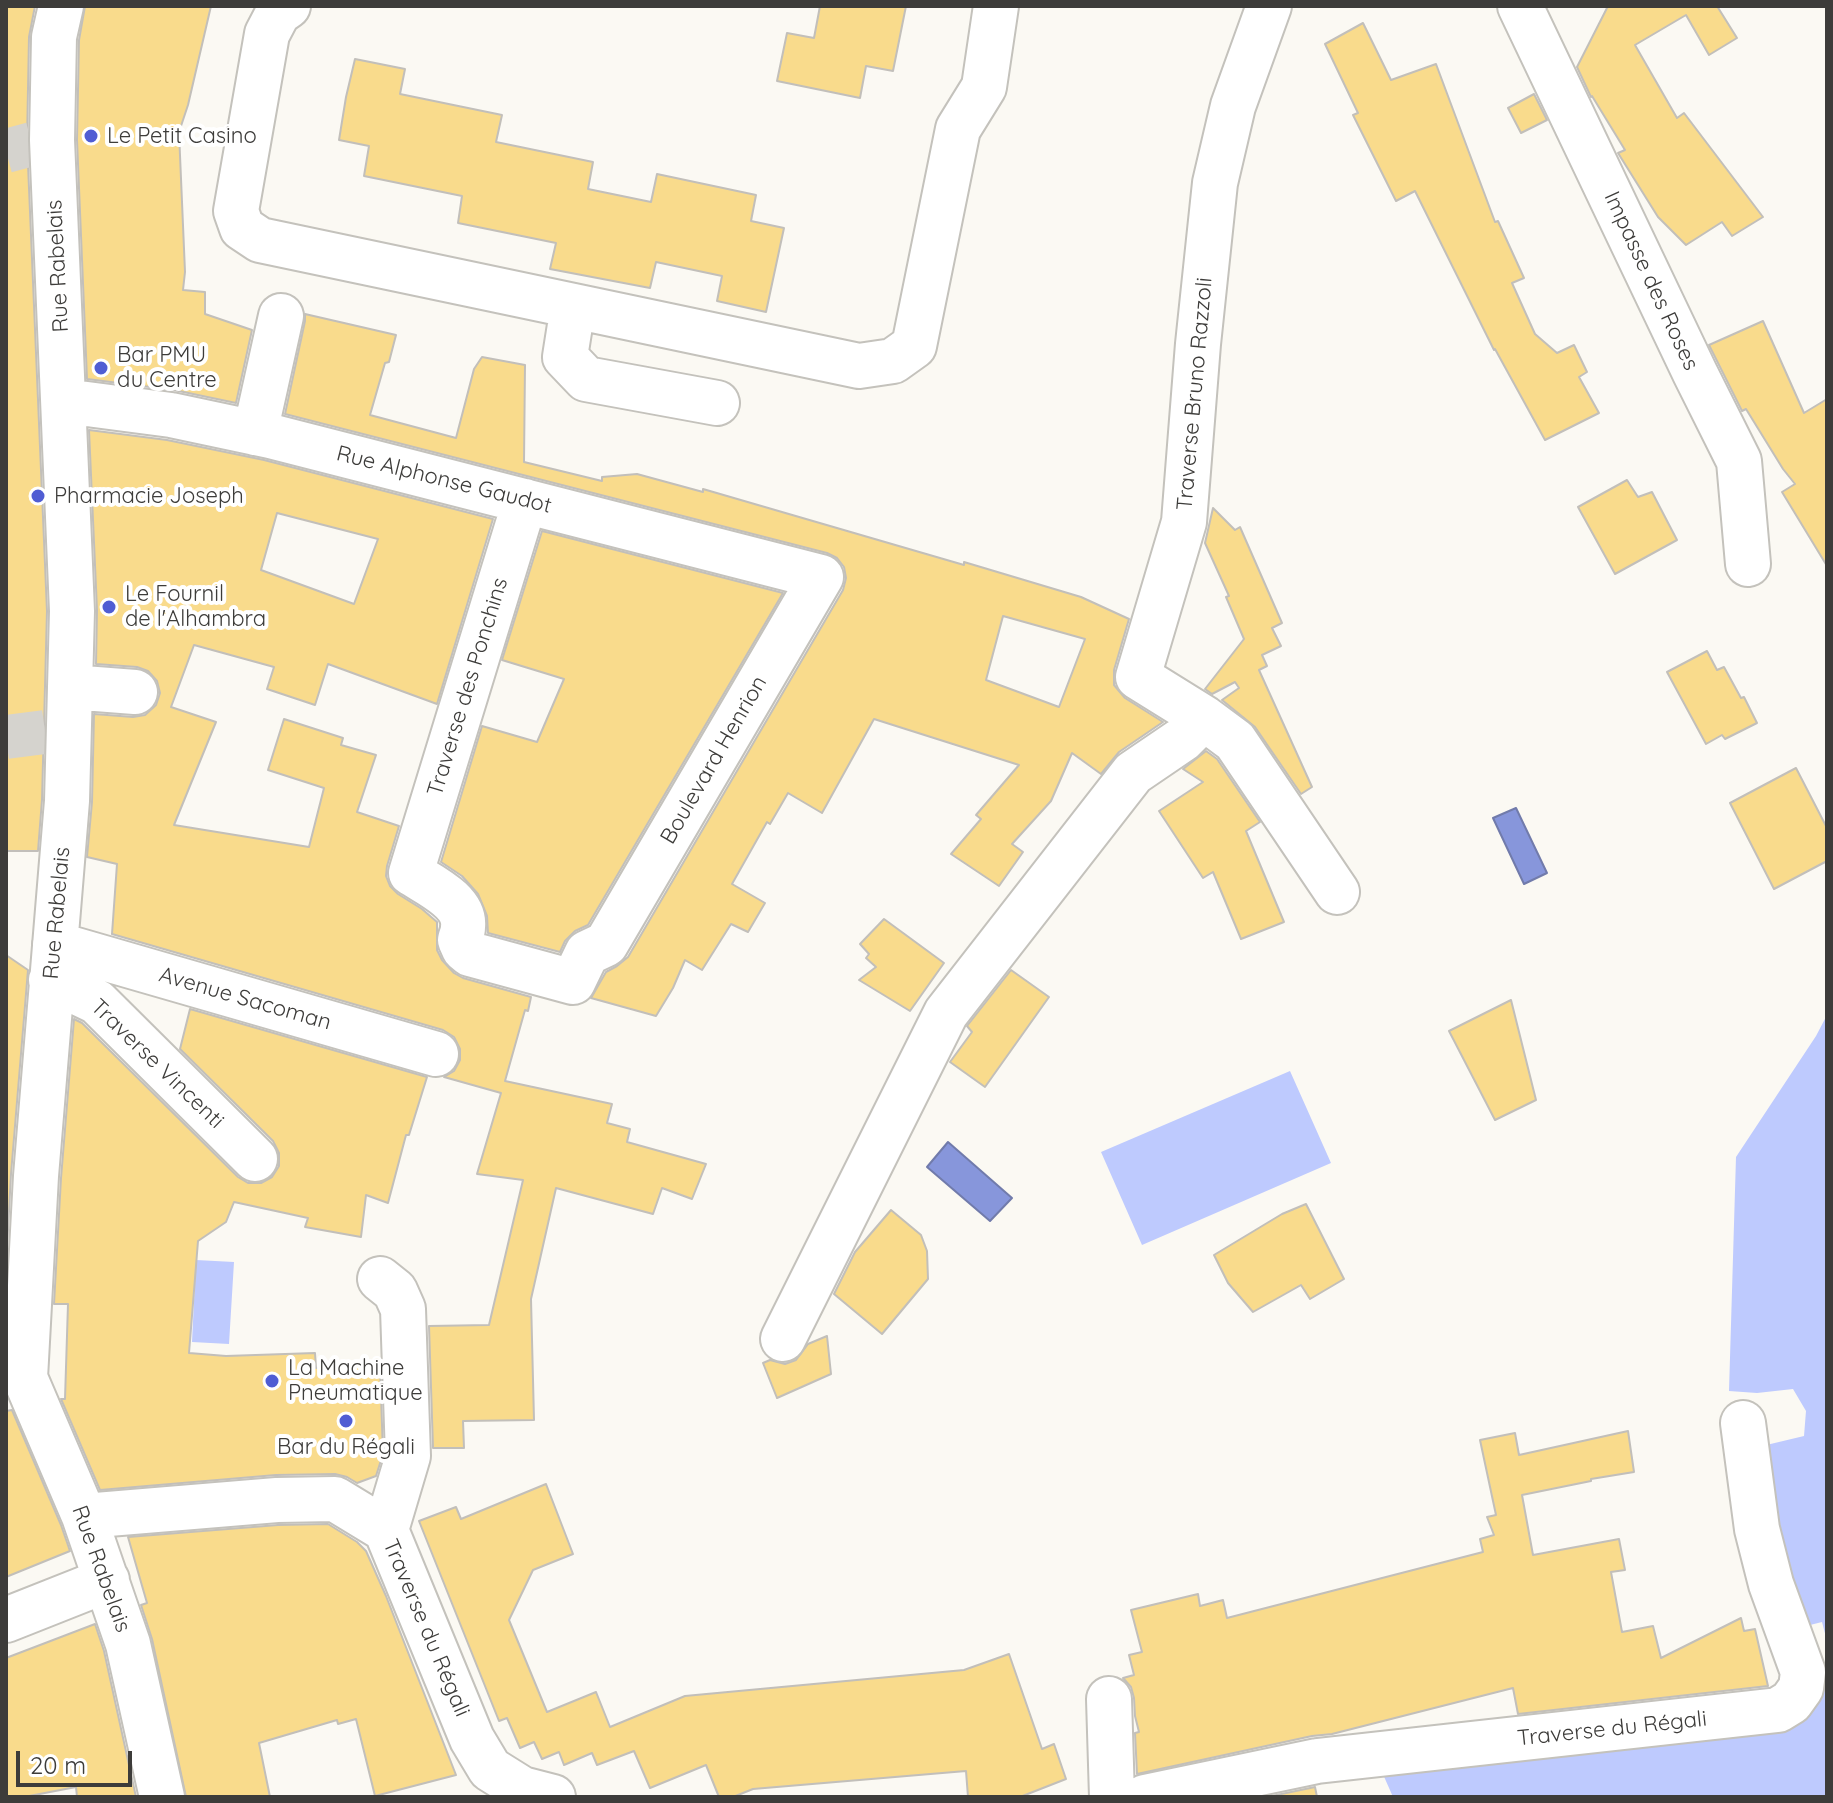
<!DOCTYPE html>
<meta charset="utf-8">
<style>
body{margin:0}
#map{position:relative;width:1833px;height:1803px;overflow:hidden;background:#fbf9f3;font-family:Quicksand,sans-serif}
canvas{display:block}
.frame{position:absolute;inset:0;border:8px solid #3d3c3a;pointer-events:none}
.scale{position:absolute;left:16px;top:1751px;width:116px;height:36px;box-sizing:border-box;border:4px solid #3d3c3a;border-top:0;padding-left:10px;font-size:24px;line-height:28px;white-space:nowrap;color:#3d3c3a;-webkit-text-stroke:6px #fff;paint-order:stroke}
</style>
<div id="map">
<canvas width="1833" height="1803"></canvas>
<div class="frame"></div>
<div class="scale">20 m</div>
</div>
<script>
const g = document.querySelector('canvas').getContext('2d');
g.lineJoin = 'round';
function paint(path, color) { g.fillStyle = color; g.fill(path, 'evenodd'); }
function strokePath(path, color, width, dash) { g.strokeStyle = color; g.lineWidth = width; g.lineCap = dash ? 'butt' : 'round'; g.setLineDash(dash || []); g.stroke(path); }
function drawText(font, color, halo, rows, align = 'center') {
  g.font = font + ' Quicksand,sans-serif'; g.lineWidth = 8; g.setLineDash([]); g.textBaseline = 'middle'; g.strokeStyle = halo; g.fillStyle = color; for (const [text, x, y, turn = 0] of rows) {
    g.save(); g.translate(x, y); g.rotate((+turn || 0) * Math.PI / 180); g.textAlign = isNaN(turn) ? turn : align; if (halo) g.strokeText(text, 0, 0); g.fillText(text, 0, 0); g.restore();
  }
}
paint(new Path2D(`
 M 1827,1015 L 1827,1641 L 1822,1622 L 1798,1628 L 1758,1447 L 1804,1436 L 1806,1411 L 1793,1389 L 1757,1393 L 1729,1391 L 1736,1157 L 1816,1036 Z
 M 1290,1071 L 1331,1163 L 1142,1245 L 1101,1152 Z
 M 196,1260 L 234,1262 L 229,1344 L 192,1342 Z
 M 1827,1665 L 1827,1797 L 1393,1797 L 1382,1772 L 1789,1718 Z`), '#becafe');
const water = new Path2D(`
 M 1516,808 L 1547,873 L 1524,884 L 1493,818 Z
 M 948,1142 L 1012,1198 L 990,1221 L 927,1167 Z`);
paint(water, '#8796db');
strokePath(water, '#717bab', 2);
const building = new Path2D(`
 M 6,6 L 35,6 L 29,37 L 27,141 L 47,611 L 42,800 L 38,851 L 6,851 Z
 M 85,6 L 211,6 L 188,105 L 179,132 L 185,272 L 183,290 L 205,292 L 205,314 L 252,330 L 236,403 L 174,390 L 87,379 L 77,140 L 79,40 Z
 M 820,6 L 906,6 L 893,71 L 866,66 L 860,98 L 777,81 L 787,33 L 814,38 Z
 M 1608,6 L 1717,6 L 1737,38 L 1709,55 L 1686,15 L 1635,45 L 1677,118 L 1684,113 L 1763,217 L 1732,236 L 1722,222 L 1686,245 L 1658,217 L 1618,153 L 1625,150 L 1592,96 L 1591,97 L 1577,67 Z
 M 1363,23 L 1391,80 L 1436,64 L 1495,222 L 1498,221 L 1524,278 L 1512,283 L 1535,334 L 1557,353 L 1574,345 L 1587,372 L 1579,377 L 1599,413 L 1545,440 L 1495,349 L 1494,350 L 1415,191 L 1396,201 L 1353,115 L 1358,113 L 1325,44 Z
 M 355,59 L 405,69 L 400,94 L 502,115 L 496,142 L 593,162 L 588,189 L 651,202 L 657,174 L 756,195 L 751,221 L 784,228 L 766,312 L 717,301 L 722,276 L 656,262 L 650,288 L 550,269 L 556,243 L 458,223 L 462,196 L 364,176 L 369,146 L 339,140 L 346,97 Z
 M 1534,94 L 1547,120 L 1521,133 L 1508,108 Z
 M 305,314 L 396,335 L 389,362 L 385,363 L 370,415 L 456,438 L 474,369 L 482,357 L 525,365 L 524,462 L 602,481 L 602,477 L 637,474 L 703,492 L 703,489 L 964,565 L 964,562 L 1081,597 L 1129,619 L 1114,670 L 1114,685 L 1125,698 L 1163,722 L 1119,752 L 1101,774 L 1072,753 L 1051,801 L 1012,844 L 1023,852 L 999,886 L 951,854 L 981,819 L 976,815 L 1019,765 L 874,719 L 822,813 L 788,793 L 770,824 L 767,822 L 732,884 L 765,903 L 748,932 L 731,924 L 702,970 L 685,960 L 673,988 L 656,1016 L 591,998 L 606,972 L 617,966 L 628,957 L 843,590 L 846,578 L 844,567 L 837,558 L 827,553 L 285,414 L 305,321 ZM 1003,616 L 1085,639 L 1059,707 L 986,680 Z
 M 1763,321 L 1804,413 L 1827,399 L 1827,566 L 1782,492 L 1795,484 L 1783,469 L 1746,409 L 1742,411 L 1709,345 Z
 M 89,430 L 167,440 L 264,460 L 493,519 L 437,704 L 328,664 L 315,705 L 267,689 L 274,667 L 194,645 L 171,707 L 216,722 L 174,825 L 309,847 L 324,788 L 268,770 L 284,719 L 343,738 L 341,745 L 376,755 L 357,812 L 399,826 L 387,866 L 386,876 L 390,886 L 398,894 L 422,909 L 437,922 L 437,950 L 442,960 L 454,973 L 463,978 L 531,997 L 528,1011 L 525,1010 L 505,1081 L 612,1104 L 607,1123 L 630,1129 L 627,1142 L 706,1164 L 692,1199 L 662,1188 L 653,1214 L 556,1188 L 531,1299 L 534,1420 L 463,1421 L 464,1448 L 433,1448 L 429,1326 L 489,1325 L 523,1180 L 477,1174 L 501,1093 L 444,1077 L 454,1071 L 460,1060 L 460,1049 L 454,1037 L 443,1030 L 112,934 L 117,864 L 87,857 L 92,802 L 94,714 L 133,717 L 145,715 L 156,705 L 160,693 L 157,681 L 148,671 L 137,667 L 96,664 L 97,610 ZM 277,513 L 378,539 L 354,604 L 261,570 Z
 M 1627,480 L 1638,497 L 1652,492 L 1677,540 L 1615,574 L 1578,507 Z
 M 1213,508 L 1235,530 L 1240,527 L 1282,623 L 1272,628 L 1281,646 L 1262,655 L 1267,666 L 1259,670 L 1312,787 L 1301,794 L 1255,727 L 1222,700 L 1239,688 L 1235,682 L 1212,694 L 1205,689 L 1244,639 L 1226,597 L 1229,596 L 1205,543 Z
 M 542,531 L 783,593 L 588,925 L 575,931 L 565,941 L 560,952 L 488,933 L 487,916 L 478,894 L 462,876 L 441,862 L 482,726 L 537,742 L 564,679 L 502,660 Z
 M 1707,651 L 1717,670 L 1724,667 L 1741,698 L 1744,697 L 1757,723 L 1725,739 L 1722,735 L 1706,744 L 1667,672 Z
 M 1206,751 L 1217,759 L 1260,822 L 1246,831 L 1284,922 L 1241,939 L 1213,872 L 1203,878 L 1159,811 L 1203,782 L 1183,769 Z
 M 1796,768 L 1827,828 L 1827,861 L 1774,889 L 1730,803 Z
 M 884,919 L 944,963 L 910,1011 L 859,980 L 876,967 L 866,958 L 869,954 L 860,944 Z
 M 6,955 L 28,970 L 11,1174 L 6,1267 Z
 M 1011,970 L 1049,997 L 985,1087 L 950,1062 L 972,1032 L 967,1026 Z
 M 1511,1000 L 1536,1100 L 1495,1120 L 1449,1031 Z
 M 190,1009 L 427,1077 L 409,1135 L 406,1135 L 388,1203 L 366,1195 L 361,1237 L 305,1227 L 308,1218 L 234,1202 L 226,1222 L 198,1241 L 189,1353 L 226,1356 L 315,1353 L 316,1368 L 380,1366 L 383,1454 L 376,1476 L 357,1483 L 347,1477 L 335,1474 L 276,1475 L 100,1490 L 61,1399 L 65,1399 L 68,1304 L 54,1304 L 61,1178 L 74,1019 L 82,1023 L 238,1177 L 248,1183 L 261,1183 L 272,1177 L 279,1166 L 279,1153 L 273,1141 L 180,1049 Z
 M 1306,1204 L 1344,1279 L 1310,1299 L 1301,1285 L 1253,1312 L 1228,1283 L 1214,1255 L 1282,1214 Z
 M 891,1210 L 921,1235 L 927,1251 L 928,1279 L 882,1334 L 834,1294 L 855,1252 Z
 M 827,1336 L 831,1374 L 777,1398 L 763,1363 L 770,1360 L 785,1364 L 796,1360 L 808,1344 Z
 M 12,1410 L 61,1525 L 70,1551 L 6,1577 L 6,1411 Z
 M 1628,1431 L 1634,1472 L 1591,1479 L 1591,1481 L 1522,1495 L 1533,1555 L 1619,1539 L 1625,1570 L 1611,1572 L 1622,1632 L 1653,1626 L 1661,1658 L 1741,1618 L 1744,1631 L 1755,1629 L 1768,1686 L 1518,1714 L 1513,1688 L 1332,1734 L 1312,1736 L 1137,1774 L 1135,1733 L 1139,1732 L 1135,1716 L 1134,1698 L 1131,1687 L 1123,1678 L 1134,1675 L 1129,1655 L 1142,1652 L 1131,1610 L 1198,1594 L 1200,1606 L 1223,1600 L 1227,1618 L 1483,1552 L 1480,1539 L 1494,1535 L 1487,1517 L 1496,1515 L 1480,1440 L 1515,1433 L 1519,1455 Z
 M 546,1484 L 573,1554 L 533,1570 L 509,1620 L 547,1712 L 596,1692 L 610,1727 L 685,1696 L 964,1670 L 1009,1654 L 1042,1749 L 1054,1744 L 1066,1779 L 1020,1797 L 968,1797 L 966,1771 L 753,1789 L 733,1797 L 719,1797 L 706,1765 L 650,1788 L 634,1751 L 597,1765 L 592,1753 L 564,1765 L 559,1752 L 542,1759 L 534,1742 L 520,1748 L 507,1718 L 499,1721 L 419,1521 L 456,1507 L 461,1519 Z
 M 328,1524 L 357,1542 L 366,1551 L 386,1596 L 456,1775 L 375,1796 L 356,1719 L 338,1724 L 337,1720 L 259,1743 L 270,1797 L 186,1797 L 152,1639 L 141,1605 L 147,1603 L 128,1537 L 278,1525 Z
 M 95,1624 L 104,1651 L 136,1797 L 77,1797 L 76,1787 L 24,1797 L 6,1797 L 6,1658 Z
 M 1315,1787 L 1317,1797 L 1267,1797 Z`);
paint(building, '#f9db8c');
strokePath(building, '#c2bfba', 2);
strokePath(new Path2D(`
 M 6,151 L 32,144
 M 6,737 L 45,732`), '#d5d3ce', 44, [44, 22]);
const minor = new Path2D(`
 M 61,6 L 54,37 L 52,140 L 72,611 L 67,801 L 36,1176 L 25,1378 L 84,1516 L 128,1644 L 162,1797
 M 288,6 L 278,13 L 267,34 L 236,211 L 242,228 L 260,240 L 859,366 L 893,361 L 914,346 L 958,129 L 984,87 L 996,6
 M 1269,6 L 1233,106 L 1215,183 L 1198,344 L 1184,522 L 1138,677 L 1204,718 L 1235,741 L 1337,892
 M 1520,6 L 1695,373 L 1739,461 L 1748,564
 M 573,306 L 565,357 L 586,379 L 717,403
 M 64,401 L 171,415 L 270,436 L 821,577 L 606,944 L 587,953 L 573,982 L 470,954 L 464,949 L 460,940 C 461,936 463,932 463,927 C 466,901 429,885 411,873 L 525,501
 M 255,433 L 281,316
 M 70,687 L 135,692
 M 55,944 L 436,1054
 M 51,980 L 97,1002 L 255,1159
 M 380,1279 L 395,1291 L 403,1309 L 408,1456 L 386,1530
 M 783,1339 L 946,1013 L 1133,773 L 1183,739 L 1204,718
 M 84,1516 L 277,1500 L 335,1499 L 386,1530 L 472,1739 L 490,1769 L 522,1789 L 553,1797
 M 6,1620 L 107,1580
 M 1109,1699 L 1112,1797
 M 1145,1797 L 1317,1761 L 1778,1710 L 1791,1702 L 1801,1688 L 1803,1672 L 1771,1584 L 1757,1529 L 1743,1423`);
strokePath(minor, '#c4c2bc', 48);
strokePath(minor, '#fff', 44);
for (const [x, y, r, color] of [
 [91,136,8,"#505dd3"],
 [101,368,8,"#505dd3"],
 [38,496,8,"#505dd3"],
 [109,607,8,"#505dd3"],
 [272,1381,8,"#505dd3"],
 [346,1421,8,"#505dd3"]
]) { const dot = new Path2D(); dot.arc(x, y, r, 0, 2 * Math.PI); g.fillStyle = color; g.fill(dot); strokePath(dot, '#fff', 3); }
drawText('22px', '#3d3c3a', '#fff', [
 ["Le Petit Casino",107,136],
 ["Bar PMU",117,355],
 ["du Centre",117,380],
 ["Pharmacie Joseph",54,496],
 ["Le Fournil",125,594],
 ["de l'Alhambra",125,619],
 ["La Machine",288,1368],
 ["Pneumatique",288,1393],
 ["Bar du Régali",346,1447,"center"]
], 'left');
drawText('22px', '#3d3c3a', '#fff', [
 ["Rue Rabelais",58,266,-93],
 ["Impasse des Roses",1651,281,65],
 ["Traverse Bruno Razzoli",1195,394,-85],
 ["Rue Alphonse Gaudot",444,480,14],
 ["Traverse des Ponchins",468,687,-73],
 ["Boulevard Henrion",714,760,-60],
 ["Rue Rabelais",57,913,-85],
 ["Avenue Sacoman",245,999,16],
 ["Traverse Vincenti",157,1064,44],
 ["Rue Rabelais",101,1569,70],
 ["Traverse du Régali",426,1628,67],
 ["Traverse du Régali",1612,1729,-6]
]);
</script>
